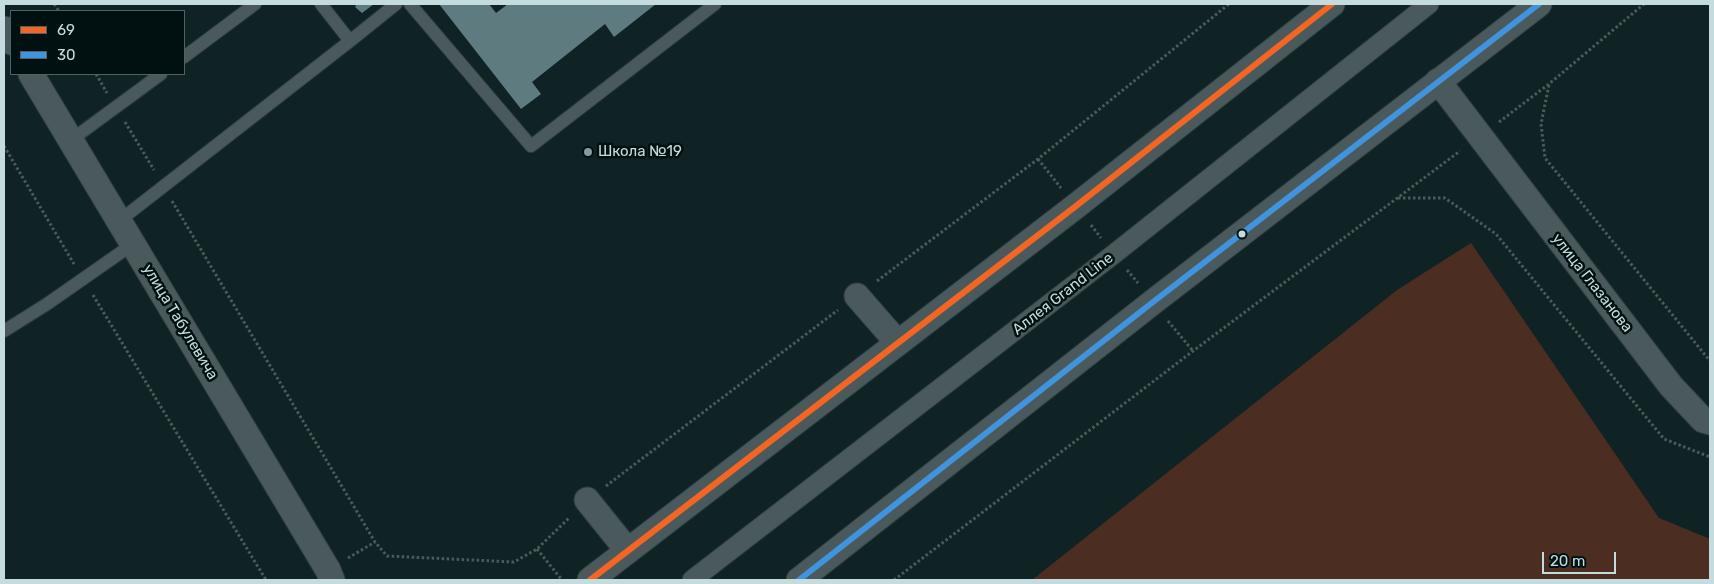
<!DOCTYPE html>
<meta charset="utf-8">
<style>
body{margin:0}
#map{position:relative;width:1714px;height:584px;overflow:hidden;background:#0f2325;font-family:Rubik,sans-serif}
canvas{display:block}
.frame{position:absolute;inset:0;border:5px solid #c5dcde;pointer-events:none}
.legend{position:absolute;left:10px;top:10px;width:175px;height:65px;box-sizing:border-box;background:#011112;border:1px solid #4f6264;margin:0;padding:6px 9px;list-style:none;font-size:15px;color:#c5dcde}
.legend li{display:flex;align-items:center;gap:10px;height:25px}
.legend b{width:25px;border:1px solid #4f6264}
.scale{position:absolute;left:1542px;top:552px;width:74px;height:22px;box-sizing:border-box;border:2px solid #c5dcde;border-top:0;padding-left:6px;font-size:15px;line-height:18px;white-space:nowrap;color:#c5dcde;-webkit-text-stroke:4px #011112;paint-order:stroke}
</style>
<div id="map">
<canvas width="1714" height="584"></canvas>
<div class="frame"></div>
<ul class="legend">
<li><b style="height:6px;background:#f26522"></b>69</li>
<li><b style="height:6px;background:#4094de"></b>30</li>
</ul>
<div class="scale">20 m</div>
</div>
<script>
const g = document.querySelector('canvas').getContext('2d');
g.lineJoin = 'round';
function paint(path, color) { g.fillStyle = color; g.fill(path, 'evenodd'); }
function strokePath(path, color, width, dash) { g.strokeStyle = color; g.lineWidth = width; g.lineCap = dash ? 'butt' : 'round'; g.setLineDash(dash || []); g.stroke(path); }
function drawText(font, color, halo, rows, align = 'center') {
  g.font = font + ' Rubik,sans-serif'; g.lineWidth = 5; g.setLineDash([]); g.textBaseline = 'middle'; g.strokeStyle = halo; g.fillStyle = color; for (const [text, x, y, turn = 0] of rows) {
    g.save(); g.translate(x, y); g.rotate((+turn || 0) * Math.PI / 180); g.textAlign = isNaN(turn) ? turn : align; if (halo) g.strokeText(text, 0, 0); g.fillText(text, 0, 0); g.restore();
  }
}
paint(new Path2D(`
 M 1471,243 L 1659,518 L 1710,539 L 1710,580 L 1032,580 L 1397,290 Z`), '#4c2d21');
paint(new Path2D(`
 M 355,4 L 374,4 L 362,13 L 355,7 L 356,6 Z
 M 439,4 L 489,4 L 496,13 L 508,4 L 656,4 L 614,37 L 605,24 L 532,82 L 541,94 L 521,109 Z`), '#5e7c7f');
const service = new Path2D(`
 M 410,4 L 531,146 L 715,4
 M 350,41 L 396,4
 M 184,57 L 255,4
 M 71,140 L 161,74
 M 119,221 L 350,41 L 321,4
 M 4,331 L 47,304 L 133,244`);
const pedestrian = new Path2D(`
 M 692,580 L 1114,254 L 1429,4`);
const minor = new Path2D(`
 M 4,29 L 11,42
 M 31,74 L 328,570 L 332,580
 M 1438,81 L 1671,386 L 1703,420 L 1710,422
 M 857,296 L 898,343
 M 587,500 L 628,551
 M 590,580 L 1076,206 L 1332,4
 M 799,580 L 1153,302 L 1539,4`);
strokePath(service, '#2f3e40', 14);
strokePath(pedestrian, '#2f3e40', 21);
strokePath(minor, '#2f3e40', 27);
strokePath(new Path2D(`
 M 54,4 L 59,11
 M 96,74 L 107,93
 M 1549,85 L 1541,124 L 1545,158 L 1710,361
 M 125,122 L 154,170
 M 1499,122 L 1549,84 L 1644,4
 M 4,146 L 74,264
 M 1038,159 L 1061,188
 M 1398,198 L 1445,198 L 1496,234 L 1664,439 L 1710,457
 M 172,201 L 375,542 L 387,556 L 514,562 L 537,549 L 569,518
 M 1091,225 L 1101,238
 M 1127,270 L 1138,283
 M 877,281 L 1038,159 L 1229,4
 M 93,295 L 266,580
 M 1168,321 L 1193,351
 M 606,486 L 838,310
 M 537,549 L 562,580
 M 348,558 L 375,542
 M 894,580 L 1193,351 L 1460,151`), '#4b5b5c', 3, [2.5, 2.5]);
strokePath(service, '#4a5a5c', 12);
strokePath(pedestrian, '#4a5a5c', 19);
strokePath(minor, '#4a5a5c', 25);
strokePath(new Path2D(`
 M 590,580 L 1076,206 L 1332,4`), '#f26522', 6);
strokePath(new Path2D(`
 M 799,580 L 1153,302 L 1539,4`), '#4094de', 6);
for (const [x, y, r, color] of [
 [588,152,5,"#859b9d"],
 [1242,234,4.5,"#c5dcde"]
]) { const dot = new Path2D(); dot.arc(x, y, r, 0, 2 * Math.PI); g.fillStyle = color; g.fill(dot); strokePath(dot, '#011112', 2); }
drawText('15px', '#c5dcde', '#011112', [
 ["Школа №19",598,152]
], 'left');
drawText('15px', '#c5dcde', '#011112', [
 ["улица Глазанова",1592,283,52],
 ["Аллея Grand Line",1063,294,-38],
 ["улица Табулевича",180,322,59]
]);
</script>
